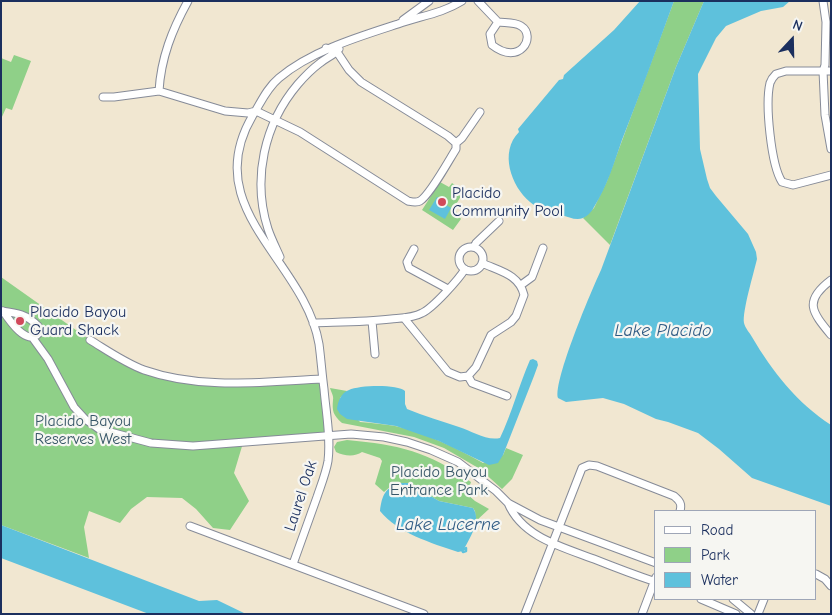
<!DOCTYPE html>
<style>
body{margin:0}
#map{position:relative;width:832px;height:615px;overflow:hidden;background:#f1e7d1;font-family:"Comic Neue",sans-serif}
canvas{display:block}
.frame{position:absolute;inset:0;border:2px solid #1b2f5e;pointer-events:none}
.legend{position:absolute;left:654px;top:510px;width:162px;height:90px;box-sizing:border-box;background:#f6f6f2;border:1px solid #9ea6b7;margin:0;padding:6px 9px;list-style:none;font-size:15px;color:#1b2f5e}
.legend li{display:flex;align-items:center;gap:10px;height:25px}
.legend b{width:25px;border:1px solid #9ea6b7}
.north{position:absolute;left:767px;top:15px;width:50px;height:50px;-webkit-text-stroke:4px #f6f6f2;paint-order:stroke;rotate:21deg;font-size:14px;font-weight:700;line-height:20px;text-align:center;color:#1b2f5e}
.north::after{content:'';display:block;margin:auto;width:18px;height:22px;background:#1b2f5e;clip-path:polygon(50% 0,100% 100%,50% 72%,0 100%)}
</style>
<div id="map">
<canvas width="832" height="615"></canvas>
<div class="frame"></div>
<ul class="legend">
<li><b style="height:6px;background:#fff"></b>Road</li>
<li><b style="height:14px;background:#8fd088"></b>Park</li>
<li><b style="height:14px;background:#5ec1dc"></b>Water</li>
</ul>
<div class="north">N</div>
</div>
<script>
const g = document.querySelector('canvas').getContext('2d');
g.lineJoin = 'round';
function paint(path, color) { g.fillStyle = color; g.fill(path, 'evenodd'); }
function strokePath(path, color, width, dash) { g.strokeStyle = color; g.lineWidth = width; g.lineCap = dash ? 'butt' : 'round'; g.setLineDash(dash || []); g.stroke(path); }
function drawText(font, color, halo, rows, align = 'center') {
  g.font = font + ' "Comic Neue",sans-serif'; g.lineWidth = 4.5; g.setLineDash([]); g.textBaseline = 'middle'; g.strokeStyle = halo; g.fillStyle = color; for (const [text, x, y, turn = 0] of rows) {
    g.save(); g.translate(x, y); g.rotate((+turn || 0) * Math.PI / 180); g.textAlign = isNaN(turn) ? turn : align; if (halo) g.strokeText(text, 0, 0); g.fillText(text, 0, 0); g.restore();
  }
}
paint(new Path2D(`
 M 674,1 L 704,1 L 676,67 L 610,245 L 583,218 L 594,208 L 607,181 Z
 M 14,55 L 31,61 L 12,110 L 6,108 L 1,119 L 1,58 L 11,62 Z
 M 440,182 L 449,187 L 452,183 L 462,190 L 459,195 L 461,196 L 454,208 L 461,219 L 453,230 L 422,210 Z
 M 1,277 L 90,340 L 144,370 L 207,383 L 322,379 L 329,435 L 243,443 L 234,473 L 249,501 L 230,530 L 213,528 L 196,509 L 182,498 L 147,497 L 131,509 L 120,523 L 89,511 L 84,527 L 89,558 L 1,525 Z
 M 330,388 L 347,391 L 340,398 L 360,422 C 372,423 384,424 395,426 C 425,432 456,448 483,463 L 503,455 L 506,448 L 523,455 L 512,479 L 502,489 L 480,469 L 444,448 L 414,437 L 342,423 C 333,415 332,411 333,400 C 334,396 331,392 330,388 Z
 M 347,440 C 400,445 427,451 471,482 L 467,494 L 475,501 L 489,509 L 476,521 L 475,511 L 473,508 L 439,501 L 408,483 L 400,483 L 391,486 L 384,492 L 375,484 L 382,461 L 380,458 L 362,452 C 355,457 344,456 336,452 L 334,447 L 337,442 Z`), '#8fd088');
paint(new Path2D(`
 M 640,1 L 674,1 C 657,48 640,94 622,140 C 614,163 607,187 594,207 C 592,211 588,216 583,218 C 576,221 569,217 561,215 C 550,213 539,210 530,202 C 511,186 499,152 519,132 L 518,129 L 559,80 L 563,79 L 564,75 L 614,30 Z
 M 704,1 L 790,1 L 783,7 L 761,11 L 726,26 L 716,38 L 698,74 L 700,149 L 707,179 L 710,188 L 716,196 L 748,234 L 756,252 L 757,259 C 754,272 742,312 744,323 C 745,328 750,333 752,337 C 772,371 797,403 831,425 L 831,506 L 752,478 L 719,449 L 698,433 L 668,422 L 656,419 L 624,404 L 603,398 L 566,402 L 558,398 C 553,381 592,289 601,270 L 676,67 Z
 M 437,197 L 443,200 L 443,203 L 451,208 L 445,219 L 429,210 Z
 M 533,359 L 537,361 L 538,365 L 534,376 L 503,455 L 498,463 L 489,465 L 439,441 L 413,432 L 396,426 L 347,419 L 340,414 L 337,409 C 338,401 341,393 349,390 C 359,385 398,384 405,391 L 405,404 L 407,409 C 424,416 442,421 459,427 C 472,431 486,441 500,438 C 512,413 519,385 530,360 Z
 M 400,483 L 408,483 L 439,501 L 473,508 C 482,521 469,539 463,551 L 458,552 C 431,543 398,533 380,511 C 382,495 385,488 400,483 Z
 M 1,525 L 199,601 L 217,600 L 246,614 L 149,614 L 1,558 Z`), '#5ec1dc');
strokePath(new Path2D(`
 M 466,548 L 466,551 L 463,552 L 462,550 Z`), '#5ec1dc', 2.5);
const street = new Path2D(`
 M 478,1 L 498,22 C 505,23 515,22 521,26 C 537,36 520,67 492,45 L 490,34 L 498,22
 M 823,1 L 826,22 L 825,65 L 823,71 L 825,115 L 831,149
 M 403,20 L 429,1
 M 831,71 L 786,71 L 776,74 C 774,76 771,80 770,83 C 765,104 771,165 782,182 L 793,185 L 831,175
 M 159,91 C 161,58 172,30 188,1
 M 103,97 L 114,97 L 159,91 L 225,111 L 248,113 L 256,111 L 300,132 L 408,201 C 413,202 416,203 420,201 C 430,195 449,160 456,149 L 456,143 L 448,136 L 361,82 L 349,70 L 337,52 L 326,48
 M 456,143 L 462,138 L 480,112
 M 474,247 L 476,243 L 499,221
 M459 259a12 12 0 1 1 24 0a12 12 0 1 1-24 0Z
 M 414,249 L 407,262 L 409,268 L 448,289
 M 280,257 C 276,248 271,238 268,229 C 252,179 264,124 298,84 C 305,76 312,69 320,63 C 326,58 334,55 339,49
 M 831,280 C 803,301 812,312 831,335
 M 521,285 L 532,277 L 543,248
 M 1,311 C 17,313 26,314 38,326 L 39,333 C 27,347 9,320 3,311
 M 404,318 L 448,372 L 460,377 L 468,376 L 476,367 L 491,335 L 511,322 L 516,316 L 524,295 C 519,274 499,271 482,263
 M 372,321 L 375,354
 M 313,323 C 339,322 365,322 391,319 C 401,318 413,318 422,313 C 433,308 459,279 465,269
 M 32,337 L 48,359 L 74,407 L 85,419 L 99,429 L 151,443 L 193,446 L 351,434 L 384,437 L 407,442 L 431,450 L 458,462 L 496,491 L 508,503 L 540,520 L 656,563
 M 90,340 C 108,351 125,363 144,370 C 201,390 263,382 322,379
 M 468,376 L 472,383 L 507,396
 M 508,503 C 522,537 562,547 594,559 C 614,567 635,575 656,582
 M 190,526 L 424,614
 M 293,564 C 301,542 309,519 317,497 C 321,485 326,473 328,461 C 331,437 326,413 324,389 C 322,374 321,359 319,344 C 305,260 197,209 253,115 C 261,102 267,88 279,78 C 311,51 358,37 398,24 C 420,16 441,14 462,1
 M 816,574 L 825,579 L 831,586
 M 701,599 L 736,614
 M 733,599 L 751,614
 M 525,614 L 582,468 L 589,465 L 597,466 L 674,496 C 680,501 682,504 680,511
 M 642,614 L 656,577
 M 758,614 L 764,599`);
strokePath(street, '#868b98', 9);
strokePath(street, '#fff', 7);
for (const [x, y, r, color] of [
 [442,202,5,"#d1495b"],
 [20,321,5,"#d1495b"]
]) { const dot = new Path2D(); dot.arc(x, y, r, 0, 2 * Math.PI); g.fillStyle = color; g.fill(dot); strokePath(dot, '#f6f6f2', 2); }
drawText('16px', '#1b2f5e', '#f6f6f2', [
 ["Placido",452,193],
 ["Community Pool",452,211],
 ["Placido Bayou",30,312],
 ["Guard Shack",30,330]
], 'left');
drawText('16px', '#385768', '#f6f6f2', [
 ["Placido Bayou",83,421],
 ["Reserves West",83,439],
 ["Placido Bayou",439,472],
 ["Entrance Park",439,490]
]);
drawText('16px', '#1b2f5e', '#f6f6f2', [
 ["Laurel Oak",301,496,-72]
]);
drawText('italic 18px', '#2f5b84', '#f6f6f2', [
 ["Lake Placido",663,331],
 ["Lake Lucerne",448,525]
]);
</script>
